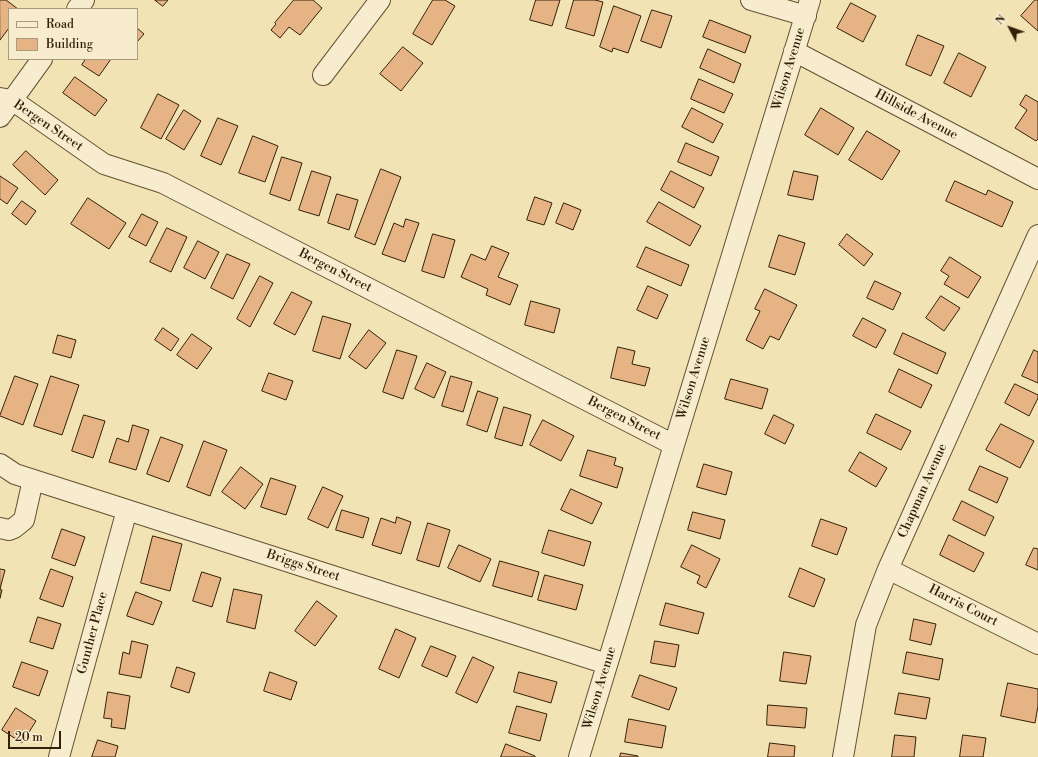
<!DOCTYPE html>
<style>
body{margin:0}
#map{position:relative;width:1038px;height:757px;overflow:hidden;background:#f2e3b4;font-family:"Libre Bodoni",serif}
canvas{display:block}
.legend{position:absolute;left:8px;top:8px;width:130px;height:52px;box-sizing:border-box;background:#f7edce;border:1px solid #a99b7f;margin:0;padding:5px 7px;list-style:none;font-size:12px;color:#342008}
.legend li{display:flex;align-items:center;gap:8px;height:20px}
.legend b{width:20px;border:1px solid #a99b7f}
.north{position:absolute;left:990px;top:8px;width:40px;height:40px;-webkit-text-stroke:3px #f7edce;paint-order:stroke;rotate:311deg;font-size:11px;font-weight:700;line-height:16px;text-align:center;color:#342008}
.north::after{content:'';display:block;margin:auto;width:14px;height:18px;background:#342008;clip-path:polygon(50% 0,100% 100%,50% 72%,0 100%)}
.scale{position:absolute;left:8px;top:731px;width:53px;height:18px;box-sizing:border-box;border:2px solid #342008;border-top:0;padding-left:5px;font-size:12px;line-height:14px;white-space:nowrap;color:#342008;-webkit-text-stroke:3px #f7edce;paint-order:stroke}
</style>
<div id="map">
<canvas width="1038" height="757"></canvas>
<ul class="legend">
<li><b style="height:5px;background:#f7edce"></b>Road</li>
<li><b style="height:11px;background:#e6b384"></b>Building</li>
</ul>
<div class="north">N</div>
<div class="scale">20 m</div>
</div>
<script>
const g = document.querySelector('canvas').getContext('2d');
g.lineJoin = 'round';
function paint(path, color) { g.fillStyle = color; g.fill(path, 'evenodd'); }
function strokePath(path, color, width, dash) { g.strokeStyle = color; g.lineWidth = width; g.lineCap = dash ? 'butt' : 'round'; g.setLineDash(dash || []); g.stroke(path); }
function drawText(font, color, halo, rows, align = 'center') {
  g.font = font + ' "Libre Bodoni",serif'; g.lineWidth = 3; g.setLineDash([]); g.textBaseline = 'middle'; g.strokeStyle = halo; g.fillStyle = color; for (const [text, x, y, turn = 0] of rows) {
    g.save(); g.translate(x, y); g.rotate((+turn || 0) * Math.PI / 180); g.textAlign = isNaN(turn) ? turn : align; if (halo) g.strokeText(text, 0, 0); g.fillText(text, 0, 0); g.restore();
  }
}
const building = new Path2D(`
 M 0,0 L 6,0 L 18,9 L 9,9 L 9,28 L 0,40 Z
 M 155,0 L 168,0 L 163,6 Z
 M 294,0 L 313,0 L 322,8 L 300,35 L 289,27 L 280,38 L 271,30 L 276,24 L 275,23 Z
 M 433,0 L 445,0 L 455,6 L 432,45 L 413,34 Z
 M 536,0 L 560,0 L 552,26 L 530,20 Z
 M 574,0 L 595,0 L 603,2 L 594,36 L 566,28 Z
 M 1035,0 L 1038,0 L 1038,31 L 1021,16 Z
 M 851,3 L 876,16 L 863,42 L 837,28 Z
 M 614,6 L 641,16 L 628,53 L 613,48 L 612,52 L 600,47 Z
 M 652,10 L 672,16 L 661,48 L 641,41 Z
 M 710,20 L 751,36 L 745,53 L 703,37 Z
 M 137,28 L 144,34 L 137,42 Z
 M 918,35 L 944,46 L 931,76 L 906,65 Z
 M 403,47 L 423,63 L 401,91 L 380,74 Z
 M 708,49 L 741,64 L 734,83 L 700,68 Z
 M 959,53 L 986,67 L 971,97 L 944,83 Z
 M 86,59 L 111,59 L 99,76 L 82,65 Z
 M 75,77 L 107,100 L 95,116 L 63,93 Z
 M 699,79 L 733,94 L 724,113 L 691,99 Z
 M 158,94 L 179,105 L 161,139 L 141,128 Z
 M 1026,95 L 1038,102 L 1038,139 L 1036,141 L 1015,128 L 1027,110 L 1020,105 Z
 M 692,108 L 723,124 L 713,143 L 682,127 Z
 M 821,108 L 854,128 L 838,155 L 805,135 Z
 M 184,110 L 201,121 L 184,150 L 166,139 Z
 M 218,118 L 238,126 L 221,165 L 201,156 Z
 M 867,131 L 900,151 L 882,180 L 849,160 Z
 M 253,136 L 278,146 L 265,182 L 239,173 Z
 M 686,143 L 719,157 L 711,176 L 678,162 Z
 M 26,151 L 58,180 L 45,195 L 13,165 Z
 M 282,157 L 302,163 L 290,201 L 270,194 Z
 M 381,169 L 401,177 L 375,245 L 355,237 Z
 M 312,171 L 331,177 L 319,216 L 299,210 Z
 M 671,171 L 704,188 L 694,208 L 661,190 Z
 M 794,171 L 818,176 L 813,200 L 788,195 Z
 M 0,176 L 18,188 L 7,204 L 0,199 Z
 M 955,181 L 986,195 L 988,190 L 1013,202 L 1002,227 L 946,201 Z
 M 337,194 L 358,200 L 349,230 L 328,223 Z
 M 535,197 L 552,203 L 544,225 L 527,220 Z
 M 88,198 L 126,223 L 109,249 L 71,224 Z
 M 22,201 L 36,211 L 26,225 L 12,214 Z
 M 659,202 L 701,226 L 690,246 L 647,222 Z
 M 564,203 L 581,210 L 573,230 L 556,223 Z
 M 142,214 L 158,222 L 146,246 L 129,237 Z
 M 406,219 L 419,223 L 405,262 L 382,254 L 394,223 L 403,227 Z
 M 167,228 L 187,237 L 171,272 L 150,262 Z
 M 433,234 L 455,240 L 444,278 L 422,271 Z
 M 847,234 L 873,254 L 864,266 L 839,245 Z
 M 779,235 L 805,243 L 795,275 L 769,267 Z
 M 198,241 L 219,252 L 205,279 L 184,268 Z
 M 492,246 L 509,253 L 498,277 L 518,285 L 510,305 L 486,295 L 488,289 L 461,277 L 471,254 L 485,260 Z
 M 646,247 L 689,265 L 681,286 L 637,267 Z
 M 227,254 L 250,264 L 233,299 L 211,288 Z
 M 950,257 L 981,277 L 968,298 L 944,284 L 949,276 L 941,271 Z
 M 260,276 L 273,283 L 250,327 L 237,319 Z
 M 875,281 L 901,293 L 893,310 L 867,298 Z
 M 648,286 L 668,295 L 657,319 L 637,310 Z
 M 765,289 L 797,305 L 779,340 L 770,336 L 763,349 L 746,340 L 760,311 L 755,309 Z
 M 292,292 L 312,302 L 295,335 L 274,324 Z
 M 941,296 L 960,308 L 944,331 L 926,318 Z
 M 531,301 L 560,309 L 554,333 L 525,325 Z
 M 323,316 L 351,324 L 340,359 L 313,351 Z
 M 863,318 L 886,330 L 876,348 L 853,336 Z
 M 163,328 L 179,339 L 171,351 L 155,340 Z
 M 369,330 L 386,343 L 366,369 L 349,357 Z
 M 903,333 L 946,353 L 937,374 L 894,354 Z
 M 192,334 L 212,348 L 197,369 L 177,355 Z
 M 58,335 L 76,340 L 71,358 L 53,353 Z
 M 618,347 L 635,351 L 632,364 L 650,368 L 645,386 L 611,378 Z
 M 397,350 L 417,356 L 403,399 L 383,392 Z
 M 1034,350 L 1038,352 L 1038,383 L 1022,376 Z
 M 427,363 L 446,372 L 434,398 L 415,389 Z
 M 899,369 L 932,385 L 921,408 L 889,392 Z
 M 269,373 L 293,381 L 286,400 L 262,391 Z
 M 15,376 L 38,384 L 23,425 L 0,416 Z
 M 51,376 L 79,385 L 62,435 L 34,426 Z
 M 451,376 L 472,382 L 463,412 L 442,406 Z
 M 731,379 L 768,389 L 762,409 L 725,399 Z
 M 1015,384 L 1038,395 L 1038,398 L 1029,416 L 1005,403 Z
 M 478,391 L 498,398 L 487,432 L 467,425 Z
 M 504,407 L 531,415 L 522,446 L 495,438 Z
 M 876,414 L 911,431 L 901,450 L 867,433 Z
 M 84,415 L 105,421 L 93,458 L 72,451 Z
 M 774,415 L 794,425 L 785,444 L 765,434 Z
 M 543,420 L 574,436 L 561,461 L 530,445 Z
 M 1001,424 L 1034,441 L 1020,468 L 986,450 Z
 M 133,425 L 149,430 L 136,470 L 109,462 L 117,438 L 128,442 Z
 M 161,437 L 183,445 L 169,482 L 147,474 Z
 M 204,441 L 227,450 L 210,496 L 187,487 Z
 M 588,450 L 616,458 L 614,465 L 623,468 L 617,488 L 580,476 Z
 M 860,452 L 887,468 L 876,487 L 849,471 Z
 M 704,464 L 732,472 L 726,495 L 697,487 Z
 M 980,466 L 1008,478 L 997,503 L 969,490 Z
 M 241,467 L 263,484 L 245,509 L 222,492 Z
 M 271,478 L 296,486 L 286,515 L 261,507 Z
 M 323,487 L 343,496 L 328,528 L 308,519 Z
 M 571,489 L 602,503 L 592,524 L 561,510 Z
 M 962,501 L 994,517 L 985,536 L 953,520 Z
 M 342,510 L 369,518 L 363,538 L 336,530 Z
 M 693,512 L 725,520 L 720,539 L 688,530 Z
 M 397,517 L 411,522 L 401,554 L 372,545 L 381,518 L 395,523 Z
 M 821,519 L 847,528 L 837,555 L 812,546 Z
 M 428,523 L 450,530 L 439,567 L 417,560 Z
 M 62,529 L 85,537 L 75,566 L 52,558 Z
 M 549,530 L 591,542 L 584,566 L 542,553 Z
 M 949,535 L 984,553 L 974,572 L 940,555 Z
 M 153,536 L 182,544 L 170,591 L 141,583 Z
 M 459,545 L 491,559 L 480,582 L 448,568 Z
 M 692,545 L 720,559 L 706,588 L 697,583 L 700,576 L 681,567 Z
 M 1034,548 L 1038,549 L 1038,570 L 1026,565 Z
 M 500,561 L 539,572 L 532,597 L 493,586 Z
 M 800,568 L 825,579 L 814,607 L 789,597 Z
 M 0,569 L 5,570 L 0,589 L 2,590 L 0,598 Z
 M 51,569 L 73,577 L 63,607 L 40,599 Z
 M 202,572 L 221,578 L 212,607 L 193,601 Z
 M 545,575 L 583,585 L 576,610 L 538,600 Z
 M 234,589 L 262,595 L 255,629 L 227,622 Z
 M 136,592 L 162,602 L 153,625 L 127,616 Z
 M 317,601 L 337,616 L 315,646 L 295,631 Z
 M 666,603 L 704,613 L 698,634 L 660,625 Z
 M 38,617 L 61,624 L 53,649 L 30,642 Z
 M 914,619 L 936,624 L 931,645 L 910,640 Z
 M 396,629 L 416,638 L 399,678 L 379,669 Z
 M 132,641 L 148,645 L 141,678 L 119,674 L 123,652 L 129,654 Z
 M 655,641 L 679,645 L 675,667 L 651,663 Z
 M 431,646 L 456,656 L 447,677 L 422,666 Z
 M 784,652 L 811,656 L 806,684 L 780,681 Z
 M 907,652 L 943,659 L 939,680 L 903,673 Z
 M 473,657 L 494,667 L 477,703 L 456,693 Z
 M 22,662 L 48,671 L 39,696 L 13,687 Z
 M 177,667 L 195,673 L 189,693 L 171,687 Z
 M 270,672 L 297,682 L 291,700 L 264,691 Z
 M 519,672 L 557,682 L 551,703 L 514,692 Z
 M 640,675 L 677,688 L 669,710 L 632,697 Z
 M 1008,683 L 1038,689 L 1038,706 L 1035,723 L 1001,716 Z
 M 108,692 L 130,696 L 125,729 L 111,727 L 112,719 L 104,718 Z
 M 899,693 L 930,698 L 926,719 L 895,714 Z
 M 768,705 L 807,708 L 805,728 L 767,725 Z
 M 517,706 L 547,714 L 540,741 L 509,733 Z
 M 16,708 L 36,721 L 22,743 L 2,730 Z
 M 629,719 L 666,726 L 662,748 L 625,742 Z
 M 895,735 L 916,737 L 914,757 L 892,757 Z
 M 963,735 L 986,738 L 983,757 L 960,757 Z
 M 98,740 L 118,746 L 115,757 L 92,757 Z
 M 770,743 L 795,746 L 794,757 L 768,757 Z
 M 506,744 L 535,756 L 535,757 L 501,757 Z
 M 621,753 L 638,756 L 638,757 L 620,757 Z`);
paint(building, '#e6b384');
strokePath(building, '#342008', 1);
const minor = new Path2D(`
 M 751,0 L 806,16
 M 77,9 L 84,0
 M 794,51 L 1038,179
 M 323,75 L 380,0
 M 0,98 L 12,100 L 104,164 L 163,183 L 674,445
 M 0,117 L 42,59
 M 0,464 L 15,474 L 607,664
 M 0,528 L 9,530 L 14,528 L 24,520 L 33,480
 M 888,569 L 1038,644
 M 59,757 L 127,510
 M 579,757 L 674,445 L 810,0
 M 843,757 L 866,625 L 888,569 L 1038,235`);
strokePath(minor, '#645133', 22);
strokePath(minor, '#f7edce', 20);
drawText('13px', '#342008', '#f7edce', [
 ["Wilson Avenue",789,69,-73],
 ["Hillside Avenue",916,115,28],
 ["Bergen Street",48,126,34],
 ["Bergen Street",335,271,27],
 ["Wilson Avenue",694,378,-73],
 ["Bergen Street",624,419,27],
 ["Chapman Avenue",923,491,-66],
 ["Briggs Street",303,566,18],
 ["Harris Court",963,606,27],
 ["Gunther Place",93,633,-75],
 ["Wilson Avenue",600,688,-73]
]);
</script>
